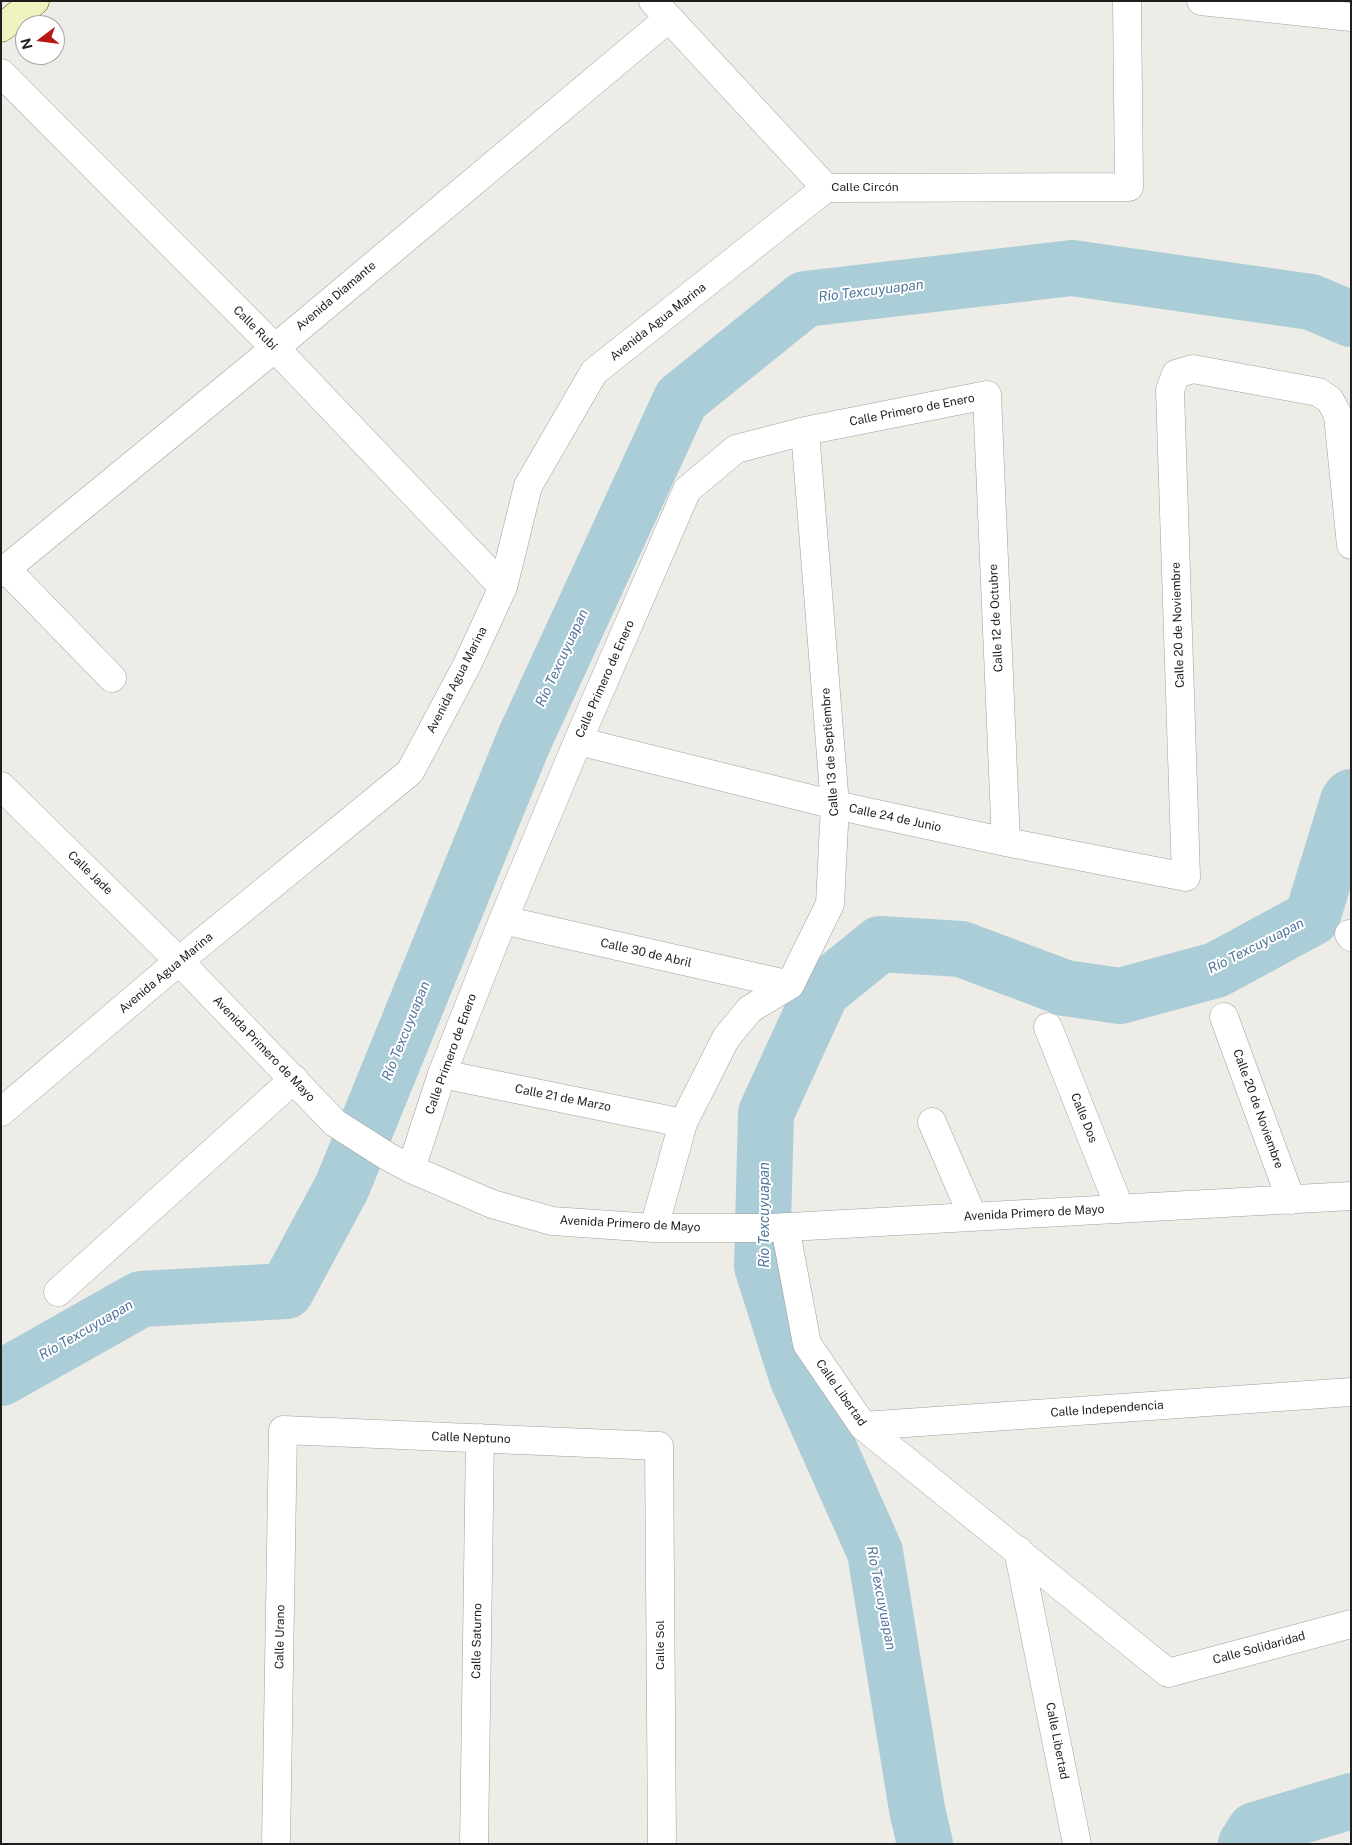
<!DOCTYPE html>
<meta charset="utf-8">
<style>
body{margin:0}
#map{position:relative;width:1352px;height:1845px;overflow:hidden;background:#eeece6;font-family:"Public Sans",sans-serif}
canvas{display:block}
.frame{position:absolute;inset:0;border:2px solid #1f1f1f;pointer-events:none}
.north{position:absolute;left:15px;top:15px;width:50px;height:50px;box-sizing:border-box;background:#fff;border:1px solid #a5a5a5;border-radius:50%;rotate:255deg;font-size:14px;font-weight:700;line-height:20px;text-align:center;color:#1f1f1f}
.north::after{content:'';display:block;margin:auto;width:18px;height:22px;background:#b81715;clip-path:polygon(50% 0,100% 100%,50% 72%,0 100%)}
</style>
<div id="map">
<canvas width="1352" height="1845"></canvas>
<div class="frame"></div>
<div class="north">N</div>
</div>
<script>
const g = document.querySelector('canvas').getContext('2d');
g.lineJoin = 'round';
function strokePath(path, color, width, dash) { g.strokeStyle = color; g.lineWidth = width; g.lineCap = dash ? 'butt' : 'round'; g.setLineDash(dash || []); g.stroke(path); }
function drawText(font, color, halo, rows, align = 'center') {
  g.font = font + ' "Public Sans",sans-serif'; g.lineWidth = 4; g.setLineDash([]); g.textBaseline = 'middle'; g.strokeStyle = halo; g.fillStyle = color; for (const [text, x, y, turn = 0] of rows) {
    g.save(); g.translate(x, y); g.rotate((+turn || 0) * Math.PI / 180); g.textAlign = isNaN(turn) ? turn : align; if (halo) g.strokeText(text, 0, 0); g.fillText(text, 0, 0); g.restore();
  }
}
strokePath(new Path2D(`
 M 1,1378 L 141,1299 L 286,1291 L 342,1187 L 524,740 L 681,399 L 805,299 L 1072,268 L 1311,302 L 1351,319
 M 925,1844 L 917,1809 L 875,1552 L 797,1377 L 762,1266 L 766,1113 L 822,991 L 880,944 L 961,949 L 1065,988 L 1120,996 L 1216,970 L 1312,918 L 1348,801 L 1351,797
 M 1246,1844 L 1255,1830 L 1351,1801`), '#abcdd7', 56);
const street = new Path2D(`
 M 653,1 L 826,188 L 1129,187 L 1127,1
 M 1201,1 L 1351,17
 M 1,73 L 275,348 L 503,587
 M 6,569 L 112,678
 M 1,573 L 275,348 L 669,18
 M 578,741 L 835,805 L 1006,842 L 1186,877 L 1170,390 L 1176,374 L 1193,369 L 1318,392 L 1330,400 L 1338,415 L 1351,545
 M 1,786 L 179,961 L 335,1123 L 387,1156 L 411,1169 L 492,1204 L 552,1221 L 654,1228 L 771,1228 L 1351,1196
 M 503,920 L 790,985
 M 1349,934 L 1351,937
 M 1224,1017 L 1291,1200
 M 1048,1027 L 1120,1209
 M 442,1074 L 683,1123
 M 1,1112 L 179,961 L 410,772 L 467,665 L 503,587 L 528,486 L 594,372 L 826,188
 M 932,1122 L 973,1217
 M 411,1169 L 442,1074 L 503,920 L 578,741 L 687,490 L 736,449 L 805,431 L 987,395 L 1006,842
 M 785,1227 L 807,1344 L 863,1426 L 1168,1673 L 1351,1624
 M 654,1228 L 683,1123 L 726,1038 L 750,1009 L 790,985 L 830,904 L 835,805 L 805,431
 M 58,1292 L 294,1079
 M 863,1426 L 1351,1392
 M 1018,1550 L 1077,1844
 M 276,1844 L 283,1430 L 659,1446 L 662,1844
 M 474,1844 L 480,1438`);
const secondary = new Path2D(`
 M 1,28 L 35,1`);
strokePath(street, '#a0a0a0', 29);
strokePath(secondary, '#606b11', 29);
strokePath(street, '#fff', 28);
strokePath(secondary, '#f0f3c0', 28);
drawText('12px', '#1f1f1f', '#fff', [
 ["Calle Circón",865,187],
 ["Avenida Diamante",336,296,-40],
 ["Avenida Agua Marina",658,322,-38],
 ["Calle Rubí",255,328,45],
 ["Calle Primero de Enero",912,410,-11],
 ["Calle 12 de Octubre",996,618,-93],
 ["Calle 20 de Noviembre",1178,625,-92],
 ["Calle Primero de Enero",605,679,-66],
 ["Avenida Agua Marina",457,680,-63],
 ["Calle 13 de Septiembre",830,752,-94],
 ["Calle 24 de Junio",895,818,12],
 ["Calle Jade",90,873,44],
 ["Calle 30 de Abril",646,953,13],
 ["Avenida Agua Marina",166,973,-40],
 ["Avenida Primero de Mayo",264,1049,46],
 ["Calle Primero de Enero",451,1054,-70],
 ["Calle 21 de Marzo",563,1098,11],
 ["Calle 20 de Noviembre",1258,1109,70],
 ["Calle Dos",1084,1118,68],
 ["Avenida Primero de Mayo",1034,1213,-3],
 ["Avenida Primero de Mayo",630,1224,3],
 ["Calle Libertad",841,1393,55],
 ["Calle Independencia",1107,1409,-4],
 ["Calle Neptuno",471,1438,2],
 ["Calle Urano",280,1637,-89],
 ["Calle Saturno",477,1641,-89],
 ["Calle Sol",660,1645,-90],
 ["Calle Solidaridad",1259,1648,-15],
 ["Calle Libertad",1057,1741,79]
]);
drawText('italic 14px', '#52779d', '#fff', [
 ["Río Texcuyuapan",871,291,-7],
 ["Río Texcuyuapan",562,658,-65],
 ["Río Texcuyuapan",1256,946,-27],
 ["Río Texcuyuapan",406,1031,-68],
 ["Río Texcuyuapan",765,1215,-90],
 ["Río Texcuyuapan",86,1330,-30],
 ["Río Texcuyuapan",881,1598,79]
]);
</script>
